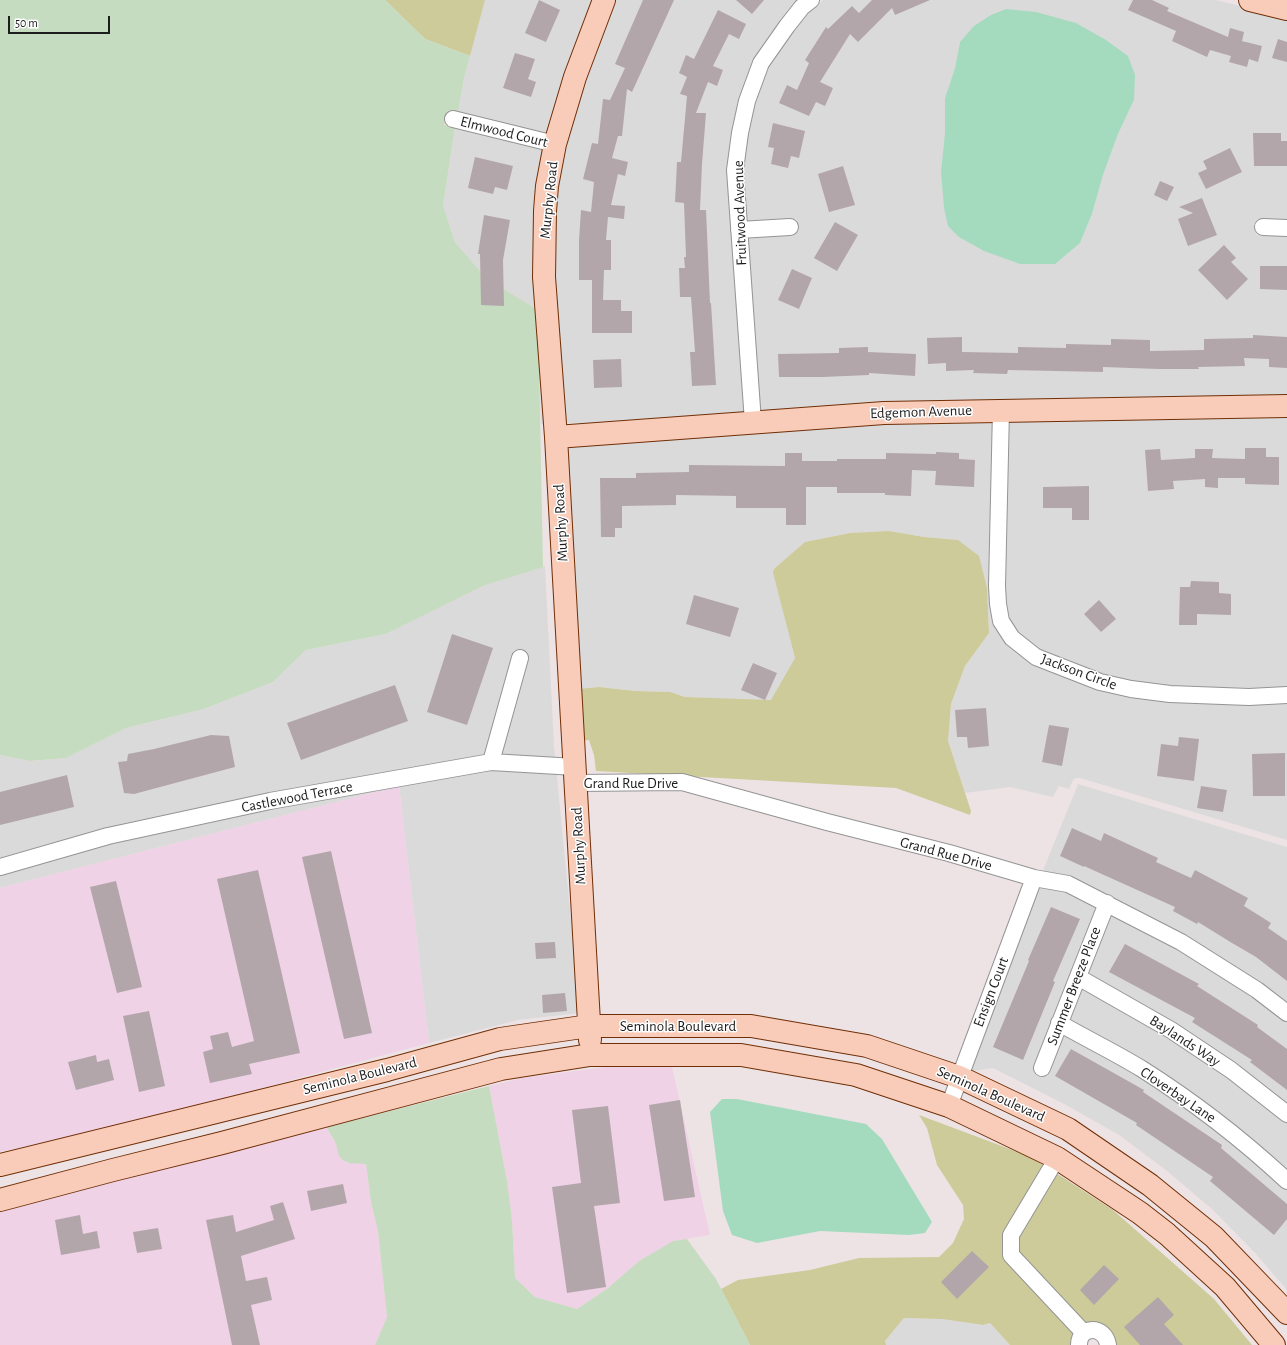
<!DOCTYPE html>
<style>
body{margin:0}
#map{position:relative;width:1287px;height:1345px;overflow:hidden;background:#eee3e4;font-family:"Alegreya Sans",sans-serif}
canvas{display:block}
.scale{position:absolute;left:8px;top:16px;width:102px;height:18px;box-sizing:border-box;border:2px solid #1d1d1d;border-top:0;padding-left:5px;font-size:12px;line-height:14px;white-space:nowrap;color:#1d1d1d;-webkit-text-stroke:3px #fff;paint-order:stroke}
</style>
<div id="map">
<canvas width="1287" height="1345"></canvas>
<div class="scale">50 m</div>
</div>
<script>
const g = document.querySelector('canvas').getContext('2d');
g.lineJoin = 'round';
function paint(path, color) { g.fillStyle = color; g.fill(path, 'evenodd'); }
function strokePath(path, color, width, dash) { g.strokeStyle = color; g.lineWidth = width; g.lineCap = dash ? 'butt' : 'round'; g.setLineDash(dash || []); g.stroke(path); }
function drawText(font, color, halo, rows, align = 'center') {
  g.font = font + ' "Alegreya Sans",sans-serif'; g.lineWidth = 3; g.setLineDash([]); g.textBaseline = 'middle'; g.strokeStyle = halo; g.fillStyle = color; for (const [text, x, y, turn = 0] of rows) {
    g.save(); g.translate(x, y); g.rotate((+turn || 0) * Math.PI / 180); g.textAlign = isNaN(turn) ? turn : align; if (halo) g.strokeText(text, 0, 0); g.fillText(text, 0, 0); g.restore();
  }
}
paint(new Path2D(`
 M 485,0 L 597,0 L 551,135 L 458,112 L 464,78 Z
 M 612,0 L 800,0 L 741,99 L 745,415 L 629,423 L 562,423 L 556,347 L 552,211 L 562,145 Z
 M 823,0 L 1216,0 L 1287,17 L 1287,220 L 1257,220 L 1256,235 L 1287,236 L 1287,398 L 760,414 L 747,237 L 796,234 L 797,219 L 746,222 L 742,170 L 747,133 L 754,103 L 768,67 L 792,30 L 807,13 ZM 960,42 L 1134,100 L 1118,134 L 1103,175 L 1092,214 L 1080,243 L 945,133 L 945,98 L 955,68 Z
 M 455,128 L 547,150 L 548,424 L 541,424 L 538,310 L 486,278 L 455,242 L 443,205 Z
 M 1287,414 L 1287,687 L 1249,690 L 1171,686 L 1133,682 L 1102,675 L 1040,650 L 1018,632 L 1007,617 L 1005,602 L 1008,418 Z
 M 994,418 L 994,623 L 1006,643 L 1033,664 L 1097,690 L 1130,697 L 1169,702 L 1249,705 L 1287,703 L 1287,840 L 1080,778 L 1076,778 L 1073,780 L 1069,789 L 1059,786 L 1053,797 L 1010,787 L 965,793 L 948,741 L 951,704 L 965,666 L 989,633 L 987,588 L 958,540 L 924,537 L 889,531 L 850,533 L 805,542 L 773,573 L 795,658 L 771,701 L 685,697 L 670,692 L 635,691 L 599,687 L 577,689 L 564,444 L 746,430 Z
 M 545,566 L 554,746 L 580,1013 L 518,1020 L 429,1043 L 399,786 L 0,888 L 0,755 L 30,761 L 66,758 L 126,728 L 204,709 L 273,682 L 306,650 L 386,634 L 483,586 Z
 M 1078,784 L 1287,847 L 1287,1290 L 1256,1254 L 1213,1210 L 1167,1171 L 1119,1135 L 1066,1105 L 993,1068 L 961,1073 Z
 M 904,1318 L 942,1319 L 983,1325 L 990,1323 L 1010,1345 L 886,1345 L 885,1341 Z`), '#dbdadb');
paint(new Path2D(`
 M 399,786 L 429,1043 L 295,1079 L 176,1114 L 0,1152 L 0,888 Z
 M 606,1067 L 672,1067 L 710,1235 L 673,1241 L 639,1261 L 608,1288 L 577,1309 L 535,1297 L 515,1278 L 512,1220 L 507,1181 L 489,1086 L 522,1078 Z
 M 327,1127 L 329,1133 L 336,1142 L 338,1153 L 346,1163 L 366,1163 L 371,1202 L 378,1231 L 387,1317 L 375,1345 L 0,1345 L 0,1208 L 232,1148 L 257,1146 Z`), '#efd2e6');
paint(new Path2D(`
 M 385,0 L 485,0 L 470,56 L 425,39 Z
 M 889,531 L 924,537 L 958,540 L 979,556 L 987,588 L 989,633 L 965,666 L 951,704 L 948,741 L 971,811 L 970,815 L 896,788 L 596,771 L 594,755 L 589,740 L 580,741 L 577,689 L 599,687 L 635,691 L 670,692 L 685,697 L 771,700 L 795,658 L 773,573 L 774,569 L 805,542 L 850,533 Z
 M 919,1115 L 1031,1157 L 1044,1166 L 1006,1261 L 1074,1335 L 1072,1345 L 1010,1345 L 990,1323 L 983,1325 L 942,1319 L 904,1318 L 885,1341 L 886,1345 L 750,1345 L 721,1289 L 738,1280 L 810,1270 L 859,1258 L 939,1257 L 953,1243 L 964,1219 L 963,1205 L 937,1165 L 927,1128 Z
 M 1056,1173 L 1113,1210 L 1214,1299 L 1252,1345 L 1115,1345 C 1115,1328 1101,1320 1086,1324 L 1018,1251 L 1019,1236 Z`), '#cccb99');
paint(new Path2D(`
 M 0,0 L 385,0 L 425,39 L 470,56 L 464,78 L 458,112 L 449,110 L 444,125 L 455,128 L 443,205 L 455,242 L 486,278 L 538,310 L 543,567 L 483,586 L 386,634 L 306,650 L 273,682 L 204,709 L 126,728 L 66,758 L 30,761 L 0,755 Z
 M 489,1086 L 507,1181 L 512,1220 L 515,1278 L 535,1297 L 577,1309 L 608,1288 L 639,1261 L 673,1241 L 687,1239 L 716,1279 L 750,1345 L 375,1345 L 387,1317 L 378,1231 L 371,1202 L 366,1164 C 355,1163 343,1166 338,1153 C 337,1150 337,1147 336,1144 C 334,1138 329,1134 327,1127 Z`), '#c6dcc0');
paint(new Path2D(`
 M 1006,9 L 1036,12 L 1076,23 L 1106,40 L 1128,56 L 1135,75 L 1134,100 L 1118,134 L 1103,175 L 1092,214 L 1080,243 L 1055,264 L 1020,264 L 984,251 L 959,237 L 948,226 L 944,208 L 941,172 L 945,133 L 945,98 L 955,68 L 960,42 L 974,26 L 991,15 Z
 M 722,1099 L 737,1099 L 866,1124 L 882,1139 L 932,1222 L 925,1233 L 909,1235 L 820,1231 L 757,1243 L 732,1235 L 723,1211 L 710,1112 Z`), '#a4dbbf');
paint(new Path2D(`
 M 539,0 L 560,10 L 546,42 L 525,33 Z
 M 643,0 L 674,0 L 632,92 L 627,89 L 622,136 L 618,136 L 612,158 L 628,162 L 625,176 L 618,174 L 611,205 L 625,206 L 624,219 L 608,217 L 606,240 L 611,240 L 611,270 L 604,270 L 603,300 L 621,300 L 621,311 L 632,311 L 632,333 L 592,333 L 592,280 L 579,280 L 579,240 L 581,210 L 591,212 L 594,182 L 583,179 L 592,143 L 598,144 L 603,99 L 610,100 L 625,68 L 615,64 Z
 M 736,0 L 764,0 L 752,14 Z
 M 872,0 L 930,0 L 895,15 L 892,8 L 858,42 L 850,34 L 820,82 L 833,88 L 825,106 L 816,102 L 809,116 L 779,103 L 787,85 L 797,90 L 809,63 L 805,60 L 826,27 L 828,29 L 852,6 L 859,13 Z
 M 1133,0 L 1152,0 L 1169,8 L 1167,11 L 1228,37 L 1230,28 L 1244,32 L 1242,41 L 1262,46 L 1258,62 L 1249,59 L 1247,67 L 1229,62 L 1231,56 L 1210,50 L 1207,57 L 1172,41 L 1176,31 L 1128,10 Z
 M 718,10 L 746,24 L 739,39 L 729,34 L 713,66 L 723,70 L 717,86 L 708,82 L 696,113 L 706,113 L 702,164 L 700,210 L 706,210 L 710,303 L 711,303 L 716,385 L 692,386 L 690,352 L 695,352 L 691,297 L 680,297 L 679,268 L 685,268 L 684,257 L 686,257 L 684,203 L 675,202 L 677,162 L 681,162 L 687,96 L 680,94 L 687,77 L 679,73 L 686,55 L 694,59 Z
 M 1278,39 L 1287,42 L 1287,62 L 1272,58 Z
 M 515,53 L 535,59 L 528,79 L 536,82 L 531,97 L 503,88 Z
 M 773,123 L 805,131 L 799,158 L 791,156 L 788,168 L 771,164 L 774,148 L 768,147 Z
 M 1253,133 L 1281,133 L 1281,141 L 1287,141 L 1287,166 L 1254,166 Z
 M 1230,148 L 1242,172 L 1206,189 L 1198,173 L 1207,169 L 1203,161 Z
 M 475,157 L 513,166 L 507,190 L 495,187 L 493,194 L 468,188 Z
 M 843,166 L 855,205 L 829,212 L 818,174 Z
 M 1160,181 L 1174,187 L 1167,201 L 1154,195 Z
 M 1202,198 L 1217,235 L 1188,246 L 1178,219 L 1193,213 L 1179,207 Z
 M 484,215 L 510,220 L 503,260 L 504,306 L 481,305 L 480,254 L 478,254 Z
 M 835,222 L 858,235 L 837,271 L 814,258 Z
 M 1224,245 L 1236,258 L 1231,262 L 1248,279 L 1227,300 L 1198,270 Z
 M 1260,266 L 1287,266 L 1287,290 L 1260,289 Z
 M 792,269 L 812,278 L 799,309 L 778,300 Z
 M 1253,335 L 1287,337 L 1287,368 L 1269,367 L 1269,359 L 1244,358 L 1245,366 L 1198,367 L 1199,369 L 1159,369 L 1103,367 L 1103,372 L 1008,370 L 1007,374 L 973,373 L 974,370 L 946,371 L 946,363 L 928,364 L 927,338 L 962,337 L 962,352 L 1018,353 L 1018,347 L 1066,348 L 1066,344 L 1111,345 L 1111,339 L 1150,340 L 1150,351 L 1204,350 L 1204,339 L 1253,338 Z
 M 868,347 L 868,352 L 916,354 L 915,376 L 869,373 L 869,375 L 823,377 L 779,377 L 778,354 L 839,353 L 839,348 Z
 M 621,359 L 622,387 L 594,388 L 593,360 Z
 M 1245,448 L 1266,448 L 1266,457 L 1279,457 L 1279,485 L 1245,484 L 1245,478 L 1218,478 L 1218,488 L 1205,487 L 1205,479 L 1173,481 L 1174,489 L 1148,491 L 1145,450 L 1160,449 L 1161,460 L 1195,458 L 1195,449 L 1213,449 L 1212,458 L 1245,459 Z
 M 936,452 L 959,453 L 959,459 L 975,460 L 974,487 L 935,485 L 936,471 L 912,470 L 911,496 L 885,495 L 885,493 L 837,493 L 837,487 L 806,487 L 806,525 L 786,525 L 786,508 L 736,508 L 736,496 L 676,495 L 676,505 L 622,506 L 622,528 L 615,528 L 615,537 L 601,537 L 600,478 L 636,478 L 636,473 L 689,472 L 689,465 L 785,466 L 785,453 L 802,453 L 802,461 L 837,461 L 837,459 L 886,459 L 886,453 L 936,454 Z
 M 1089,486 L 1089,520 L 1072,520 L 1072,508 L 1043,508 L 1043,487 Z
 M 1191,581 L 1219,582 L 1219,593 L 1231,594 L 1231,615 L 1197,614 L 1197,625 L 1179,625 L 1180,587 L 1190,587 Z
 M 694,595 L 739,608 L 730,637 L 686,624 Z
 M 1099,600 L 1116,619 L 1101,632 L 1084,614 Z
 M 452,634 L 493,648 L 467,725 L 427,712 Z
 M 753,663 L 777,673 L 765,700 L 741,690 Z
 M 395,685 L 408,721 L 301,760 L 287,723 Z
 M 986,708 L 989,746 L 968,748 L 967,737 L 957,737 L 955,710 Z
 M 1049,725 L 1069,728 L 1062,766 L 1042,762 Z
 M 211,735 L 229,736 L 235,767 L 134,794 L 124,793 L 118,762 L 127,761 L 128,754 L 154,749 Z
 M 1179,737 L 1199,739 L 1194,781 L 1157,776 L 1161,744 L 1178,746 Z
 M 1285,753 L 1285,796 L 1253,796 L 1252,754 Z
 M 67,775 L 74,807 L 0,825 L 0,792 Z
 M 1201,786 L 1227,790 L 1223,812 L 1197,808 Z
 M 1072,828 L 1101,841 L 1104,833 L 1158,858 L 1156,862 L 1191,878 L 1195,870 L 1248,898 L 1244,906 L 1271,923 L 1268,928 L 1287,941 L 1287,981 L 1256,957 L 1232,943 L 1198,922 L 1197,924 L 1173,911 L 1175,907 L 1084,866 L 1084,867 L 1060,856 Z
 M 331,851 L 372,1033 L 344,1039 L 302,857 Z
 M 258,870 L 300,1053 L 249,1064 L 252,1074 L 210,1083 L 203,1052 L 213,1049 L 210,1036 L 228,1032 L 232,1047 L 254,1041 L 217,879 Z
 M 116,881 L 142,987 L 117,993 L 90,887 Z
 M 1051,907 L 1080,919 L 1053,981 L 1055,982 L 1023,1060 L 993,1047 L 1029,961 L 1028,960 Z
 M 555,942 L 556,958 L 536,959 L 535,943 Z
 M 1125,944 L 1199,984 L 1197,986 L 1258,1025 L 1257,1027 L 1287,1049 L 1287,1090 L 1250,1062 L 1252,1060 L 1192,1022 L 1195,1018 L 1109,972 Z
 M 565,993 L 567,1011 L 543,1013 L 542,995 Z
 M 149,1011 L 165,1086 L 139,1092 L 123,1016 Z
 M 1071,1049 L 1144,1090 L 1143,1092 L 1222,1145 L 1221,1148 L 1287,1204 L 1287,1219 L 1274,1235 L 1210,1181 L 1213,1177 L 1136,1125 L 1137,1123 L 1055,1076 Z
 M 96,1055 L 97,1062 L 109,1059 L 114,1080 L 76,1090 L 68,1062 Z
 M 680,1100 L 695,1197 L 664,1201 L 649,1105 Z
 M 608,1106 L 620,1203 L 594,1206 L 606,1287 L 567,1293 L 552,1187 L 581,1183 L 572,1110 Z
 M 343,1184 L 347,1203 L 311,1211 L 307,1191 Z
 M 283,1202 L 295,1239 L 241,1256 L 246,1281 L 267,1277 L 272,1300 L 251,1305 L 260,1345 L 232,1345 L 206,1220 L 233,1215 L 236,1232 L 274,1220 L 270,1206 Z
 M 80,1215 L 83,1234 L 97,1231 L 100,1248 L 61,1255 L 55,1220 Z
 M 158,1228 L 162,1249 L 137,1253 L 133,1232 Z
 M 972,1251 L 989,1267 L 957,1299 L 941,1282 Z
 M 1104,1265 L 1119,1279 L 1094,1305 L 1080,1290 Z
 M 1158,1297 L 1174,1315 L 1164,1324 L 1183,1345 L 1140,1345 L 1124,1327 Z`), '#b3a6aa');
const street = new Path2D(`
 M 453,119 L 555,144
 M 1263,227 L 1287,228
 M 739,230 L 790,227
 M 1001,410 L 997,586 L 998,604 L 1001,621 L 1012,638 L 1036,657 L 1100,682 L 1131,689 L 1170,694 L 1249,697 L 1287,695
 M 753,422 L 735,170 L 740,133 L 747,101 L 761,63 L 787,26 L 802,7 L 811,0
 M 491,762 L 575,767
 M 575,783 L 682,782 L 827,822 L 949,853 L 1034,878 L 1068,884 L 1181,942 L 1257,990 L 1287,1013
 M 0,867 L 108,836 L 270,801 L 491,762 L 520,658
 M 1078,977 L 1171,1030 L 1231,1070 L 1287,1114
 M 1059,1023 C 1087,1039 1116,1053 1142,1069 C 1194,1102 1242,1139 1287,1181
 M 1042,1068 L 1107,903
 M 949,1106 L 1034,878
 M 1057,1158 L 1011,1235 L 1011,1255 L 1084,1333
 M 1079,1345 C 1079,1325 1105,1325 1108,1345`);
const secondary = new Path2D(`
 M 1250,0 L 1287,9
 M 556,437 L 884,413 L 1287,406
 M 590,1040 L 556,437 L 544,277 L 545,211 L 547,186 L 555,144 L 575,77 L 604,0
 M 0,1165 L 387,1070 L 500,1039 L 589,1026 L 751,1026 L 867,1046 L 959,1077 L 1068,1129 L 1150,1185 L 1214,1237 L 1287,1313
 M 0,1200 L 113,1170 L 222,1143 L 501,1069 L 590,1055 L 741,1055 L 856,1075 L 949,1106 L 1057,1158 L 1140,1213 L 1167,1234 L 1225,1287 L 1274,1345`);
strokePath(street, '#949494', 18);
strokePath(secondary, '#712f07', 24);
strokePath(street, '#fff', 16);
strokePath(secondary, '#f8ccb8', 22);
drawText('15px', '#1d1d1d', '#fff', [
 ["Elmwood Court",504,132,14],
 ["Murphy Road",549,200,-84],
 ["Fruitwood Avenue",740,213,-92],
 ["Edgemon Avenue",921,412,-2],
 ["Murphy Road",561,523,-93],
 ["Jackson Circle",1079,672,20],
 ["Grand Rue Drive",631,783],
 ["Castlewood Terrace",297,797,-11],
 ["Murphy Road",579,846,-93],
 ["Grand Rue Drive",946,854,15],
 ["Summer Breeze Place",1074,986,-69],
 ["Ensign Court",991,992,-69],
 ["Seminola Boulevard",678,1026],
 ["Baylands Way",1185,1041,33],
 ["Seminola Boulevard",360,1076,-14],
 ["Seminola Boulevard",991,1094,24],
 ["Cloverbay Lane",1178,1095,34]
]);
</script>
